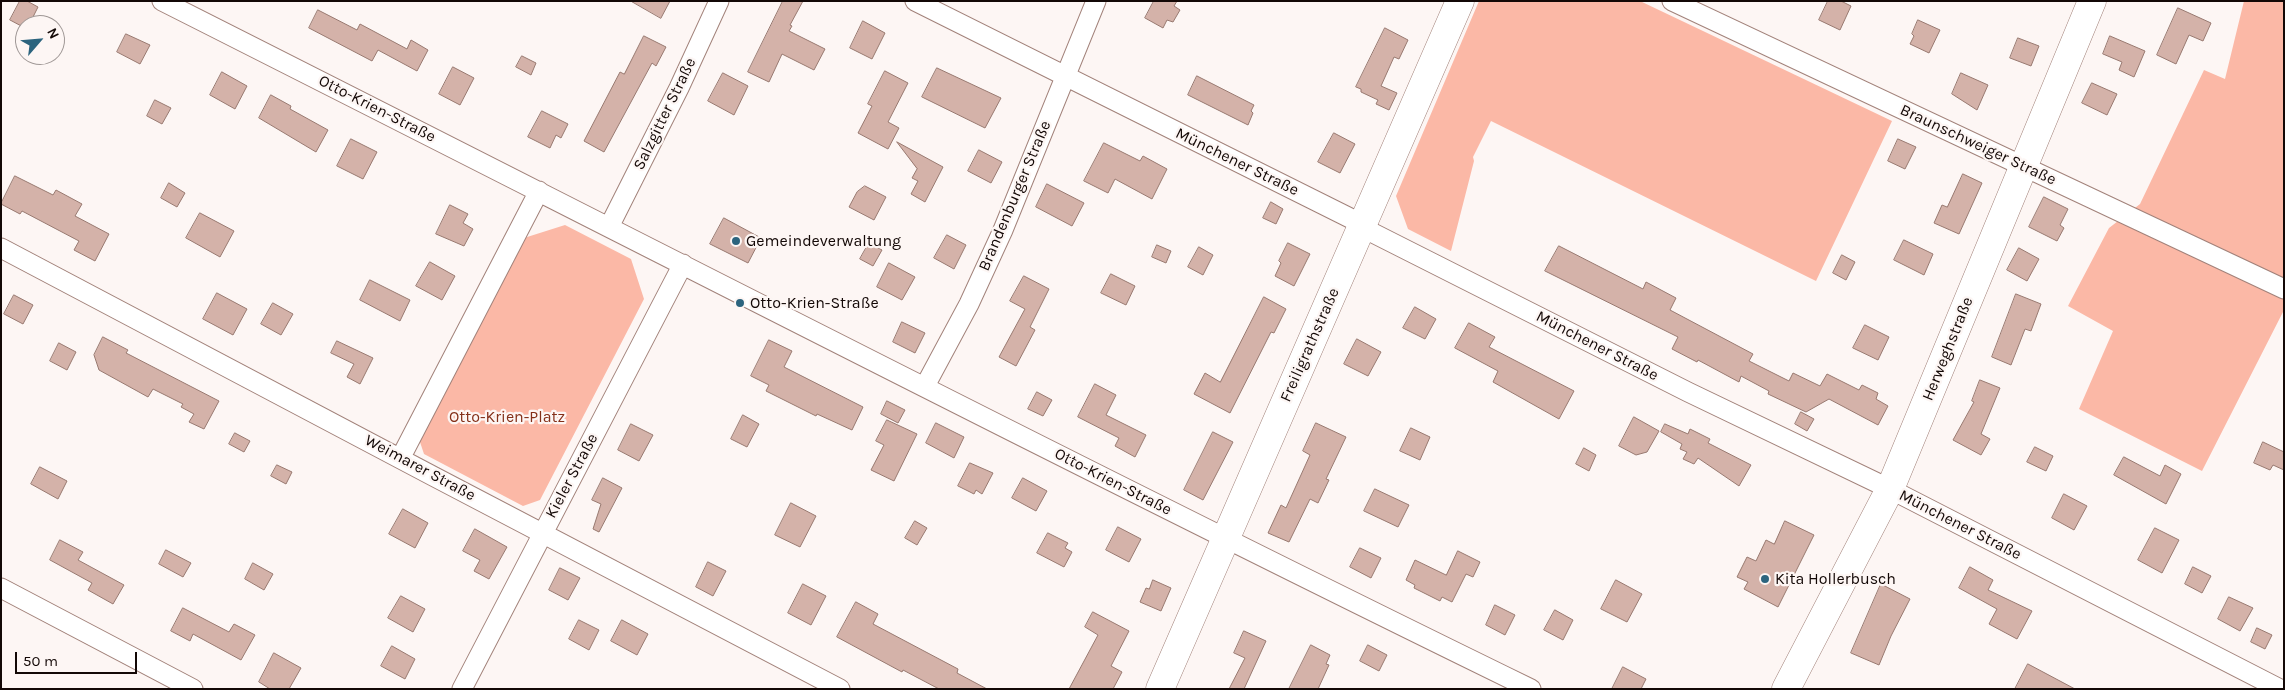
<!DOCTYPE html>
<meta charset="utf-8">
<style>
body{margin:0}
#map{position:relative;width:2285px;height:690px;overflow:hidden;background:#fdf6f4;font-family:Karla,sans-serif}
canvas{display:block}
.frame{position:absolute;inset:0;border:2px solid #130806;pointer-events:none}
.north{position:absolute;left:15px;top:15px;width:50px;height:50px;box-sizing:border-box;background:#fdf6f4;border:1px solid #9f9795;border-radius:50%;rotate:63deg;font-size:14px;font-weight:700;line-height:20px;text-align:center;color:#130806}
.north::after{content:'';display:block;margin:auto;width:18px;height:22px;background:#2c647e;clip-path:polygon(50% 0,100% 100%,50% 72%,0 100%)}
.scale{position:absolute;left:15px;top:652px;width:122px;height:22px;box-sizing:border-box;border:2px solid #130806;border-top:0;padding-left:6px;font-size:15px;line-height:18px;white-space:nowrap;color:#130806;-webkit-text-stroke:4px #fdf6f4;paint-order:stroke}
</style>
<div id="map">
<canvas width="2285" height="690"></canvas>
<div class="frame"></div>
<div class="north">N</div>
<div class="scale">50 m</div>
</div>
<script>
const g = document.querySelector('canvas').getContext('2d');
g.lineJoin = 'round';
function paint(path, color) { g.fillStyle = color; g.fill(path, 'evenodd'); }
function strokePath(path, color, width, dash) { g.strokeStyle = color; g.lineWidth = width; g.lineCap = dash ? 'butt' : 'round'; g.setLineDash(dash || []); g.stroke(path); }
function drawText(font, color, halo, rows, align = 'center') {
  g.font = font + ' Karla,sans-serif'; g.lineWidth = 4.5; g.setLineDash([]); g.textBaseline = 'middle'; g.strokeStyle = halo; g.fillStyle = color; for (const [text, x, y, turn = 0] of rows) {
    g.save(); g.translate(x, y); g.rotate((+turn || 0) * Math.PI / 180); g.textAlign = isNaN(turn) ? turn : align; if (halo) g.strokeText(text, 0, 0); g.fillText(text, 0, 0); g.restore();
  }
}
paint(new Path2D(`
 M 1479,1 L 1640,1 L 1892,121 L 1816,281 L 1491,121 L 1473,157 L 1474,161 L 1451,251 L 1408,229 L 1396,196 Z
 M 2244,1 L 2284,1 L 2284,310 L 2202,471 L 2079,409 L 2113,331 L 2068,306 L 2109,228 L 2140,204 L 2204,70 L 2225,79 Z
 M 565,225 L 631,259 L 644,299 L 540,500 L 523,506 L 424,454 L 419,439 L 524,238 Z`), '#fbb8a6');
const building = new Path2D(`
 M 20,1 L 27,1 L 38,7 L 29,25 L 25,25 L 25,28 L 10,20 Z
 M 631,1 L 670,1 L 661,18 Z
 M 783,1 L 803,1 L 790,25 L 792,26 L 789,31 L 825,49 L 814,70 L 782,54 L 769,82 L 748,72 Z
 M 1154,1 L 1177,1 L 1174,6 L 1180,10 L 1173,22 L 1167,20 L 1163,28 L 1145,18 Z
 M 1828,1 L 1841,1 L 1851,6 L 1840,30 L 1819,20 Z
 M 2178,8 L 2211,23 L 2203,41 L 2189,35 L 2176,64 L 2157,55 Z
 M 318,10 L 357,30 L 360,24 L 407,49 L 411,40 L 428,50 L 417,71 L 378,50 L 372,61 L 309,28 Z
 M 1918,20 L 1940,30 L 1929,53 L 1910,44 L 1914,36 L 1912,34 Z
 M 863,21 L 885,33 L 872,59 L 850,48 Z
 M 1385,28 L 1408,40 L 1399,59 L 1394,57 L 1381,86 L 1397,93 L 1389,110 L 1376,104 L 1378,100 L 1361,92 L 1361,89 L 1356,87 Z
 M 126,34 L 150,45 L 140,64 L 117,52 Z
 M 644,36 L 666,47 L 656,66 L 652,63 L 604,152 L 584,141 L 620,72 L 624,74 Z
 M 2110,36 L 2145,51 L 2134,77 L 2119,70 L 2122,62 L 2103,54 Z
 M 2018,38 L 2039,46 L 2031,66 L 2010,58 Z
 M 522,56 L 536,63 L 531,75 L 516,67 Z
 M 453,67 L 474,78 L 460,105 L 439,94 Z
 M 937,68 L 1001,98 L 985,128 L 922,97 Z
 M 885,71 L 908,83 L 888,122 L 899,128 L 888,149 L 858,133 L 872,106 L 868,104 Z
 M 222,72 L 247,86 L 235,109 L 210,95 Z
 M 723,73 L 748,86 L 734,115 L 708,101 Z
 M 1961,73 L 1988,85 L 1977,110 L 1952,94 Z
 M 1197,76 L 1254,105 L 1251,111 L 1253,113 L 1248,125 L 1188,95 Z
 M 2092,83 L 2117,94 L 2107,115 L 2082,103 Z
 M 271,95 L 291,106 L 290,109 L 328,130 L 316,152 L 259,118 Z
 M 155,100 L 171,108 L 162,124 L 147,116 Z
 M 542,111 L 568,124 L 561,138 L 556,135 L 550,148 L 528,137 Z
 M 1334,133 L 1355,144 L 1340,173 L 1318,162 Z
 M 351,139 L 377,152 L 363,179 L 337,166 Z
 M 1898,139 L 1916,147 L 1905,169 L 1888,161 Z
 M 897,142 L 943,167 L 925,202 L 911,194 L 918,181 L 912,178 L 917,169 Z
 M 1104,143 L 1140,161 L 1143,156 L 1167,169 L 1152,199 L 1115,179 L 1108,193 L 1084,181 Z
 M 979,150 L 1002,162 L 991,183 L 968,171 Z
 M 1963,174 L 1982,183 L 1959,234 L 1934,223 L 1942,205 L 1947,207 Z
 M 15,176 L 53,195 L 56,190 L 82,204 L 75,216 L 109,234 L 95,261 L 74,250 L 79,241 L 22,211 L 20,214 L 1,204 Z
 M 169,183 L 185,193 L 177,207 L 161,198 Z
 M 1047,184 L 1084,203 L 1072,226 L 1036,207 Z
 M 865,186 L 886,197 L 874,220 L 849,207 L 857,192 Z
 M 2044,197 L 2068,209 L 2060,225 L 2064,228 L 2057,241 L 2029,227 Z
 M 1271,202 L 1283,209 L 1276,224 L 1263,218 Z
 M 450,205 L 468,214 L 463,223 L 473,229 L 464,246 L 436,234 Z
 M 200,213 L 234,231 L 220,257 L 186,238 Z
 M 724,218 L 761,238 L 748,263 L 710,244 Z
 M 947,235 L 966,245 L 954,269 L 934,258 Z
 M 1904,240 L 1933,254 L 1924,275 L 1894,260 Z
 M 869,243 L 882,250 L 873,266 L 860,259 Z
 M 1288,243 L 1310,254 L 1294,286 L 1275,276 L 1281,263 L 1279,261 Z
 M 1157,245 L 1171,251 L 1166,263 L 1152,257 Z
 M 1559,246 L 1643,289 L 1646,282 L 1676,298 L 1670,310 L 1753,354 L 1749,361 L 1789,381 L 1793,373 L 1820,386 L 1827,374 L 1859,390 L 1862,385 L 1878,393 L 1876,399 L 1888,406 L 1878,425 L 1829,399 L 1806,412 L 1768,394 L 1769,391 L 1741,376 L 1739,382 L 1698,360 L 1697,362 L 1672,349 L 1678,337 L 1545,271 Z
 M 1199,247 L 1213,255 L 1203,275 L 1188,267 Z
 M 2019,248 L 2039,259 L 2027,281 L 2007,270 Z
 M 1842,255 L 1855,262 L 1846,280 L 1833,273 Z
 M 430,262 L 455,276 L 442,300 L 416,286 Z
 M 889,263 L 915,277 L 902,300 L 877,287 Z
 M 1111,274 L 1135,286 L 1126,305 L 1101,293 Z
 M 1024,276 L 1049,289 L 1030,327 L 1035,330 L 1016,366 L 999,357 L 1025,309 L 1010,301 Z
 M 370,280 L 410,300 L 400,321 L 360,300 Z
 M 217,293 L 247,309 L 233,335 L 203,319 Z
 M 2016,294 L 2041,304 L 2031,331 L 2025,329 L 2011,365 L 1992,357 Z
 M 14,295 L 33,305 L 23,324 L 4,314 Z
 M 1264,297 L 1286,309 L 1274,333 L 1271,332 L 1230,413 L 1194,394 L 1205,373 L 1220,382 Z
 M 273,303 L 293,314 L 281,335 L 261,324 Z
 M 1415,307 L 1436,319 L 1425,339 L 1403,328 Z
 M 902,322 L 925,333 L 915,353 L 893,342 Z
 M 1469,323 L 1495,337 L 1489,347 L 1574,391 L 1559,419 L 1493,382 L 1498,371 L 1455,348 Z
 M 1865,325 L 1889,337 L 1878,360 L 1853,348 Z
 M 103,337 L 128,350 L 126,353 L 219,401 L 204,429 L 189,422 L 194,414 L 181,407 L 183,404 L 153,389 L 148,397 L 99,370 L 94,355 Z
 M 1357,339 L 1381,352 L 1368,376 L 1344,364 Z
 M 769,340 L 792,351 L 784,367 L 863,407 L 852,430 L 817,414 L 816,416 L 766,391 L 769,385 L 751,376 Z
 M 337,341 L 373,358 L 360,384 L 347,377 L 354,364 L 331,353 Z
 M 59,343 L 76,352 L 67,370 L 50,361 Z
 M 1980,380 L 2000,388 L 1981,434 L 1990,439 L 1981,455 L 1953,440 L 1974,402 L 1972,401 Z
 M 1095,384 L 1116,395 L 1106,415 L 1146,435 L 1135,457 L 1115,446 L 1119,438 L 1078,417 Z
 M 1037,392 L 1052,400 L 1043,416 L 1028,409 Z
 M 887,401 L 905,410 L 898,423 L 881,414 Z
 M 1801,412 L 1814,419 L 1807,431 L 1795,424 Z
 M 743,415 L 759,424 L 747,447 L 731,439 Z
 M 1634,417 L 1659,431 L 1647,452 L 1636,455 L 1619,446 Z
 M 887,420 L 917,434 L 894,481 L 871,470 L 884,445 L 876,441 Z
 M 936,423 L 964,437 L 954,458 L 926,443 Z
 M 1316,423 L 1346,437 L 1326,479 L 1329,480 L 1318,503 L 1310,499 L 1289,542 L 1268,533 L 1281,505 L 1286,508 L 1310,455 L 1303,451 Z
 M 631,424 L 653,435 L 639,461 L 618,450 Z
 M 1665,424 L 1688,434 L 1690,429 L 1710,439 L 1708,443 L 1751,465 L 1739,486 L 1698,458 L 1694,464 L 1683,459 L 1687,452 L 1680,449 L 1682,444 L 1661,432 Z
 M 1411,428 L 1430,437 L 1420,460 L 1400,451 Z
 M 1213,432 L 1233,442 L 1203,500 L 1184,490 Z
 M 235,433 L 250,441 L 244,452 L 229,444 Z
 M 2263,442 L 2284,452 L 2284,470 L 2273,465 L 2270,470 L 2254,463 Z
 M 2035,447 L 2053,456 L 2046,471 L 2027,462 Z
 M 1584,448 L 1596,455 L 1589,471 L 1576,464 Z
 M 2124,457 L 2160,476 L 2165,465 L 2181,474 L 2166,504 L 2114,475 Z
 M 970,463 L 993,473 L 982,494 L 976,490 L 974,494 L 958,486 Z
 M 277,465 L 292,472 L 286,484 L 271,476 Z
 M 40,467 L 67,481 L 58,499 L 31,484 Z
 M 603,478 L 622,488 L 599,532 L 593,529 L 601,504 L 592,500 Z
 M 1023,478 L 1047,491 L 1036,511 L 1012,498 Z
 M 1375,489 L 1409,505 L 1398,527 L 1364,511 Z
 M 2064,494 L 2087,506 L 2074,530 L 2052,518 Z
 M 791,503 L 816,516 L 800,547 L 775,535 Z
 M 403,509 L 428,523 L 415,548 L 389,534 Z
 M 915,521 L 927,528 L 917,545 L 905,538 Z
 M 1785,521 L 1814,535 L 1778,607 L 1744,589 L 1748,582 L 1737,577 L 1747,557 L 1756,561 L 1766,540 L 1774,544 Z
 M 1118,527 L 1141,539 L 1129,562 L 1106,550 Z
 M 2155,528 L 2179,540 L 2162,573 L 2138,560 Z
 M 475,529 L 507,547 L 489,579 L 474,571 L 480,560 L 463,551 Z
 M 1048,533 L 1068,543 L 1065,548 L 1072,552 L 1064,567 L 1037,553 Z
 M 60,540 L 83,552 L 78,560 L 124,585 L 113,604 L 88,590 L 92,583 L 50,560 Z
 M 1360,548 L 1381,558 L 1371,578 L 1350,567 Z
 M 166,550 L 191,563 L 183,577 L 159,564 Z
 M 1458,551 L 1480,562 L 1473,577 L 1466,574 L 1452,602 L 1442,597 L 1440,601 L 1414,588 L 1415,585 L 1406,580 L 1415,560 L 1446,575 Z
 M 708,562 L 726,571 L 713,596 L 696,587 Z
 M 253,563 L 273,574 L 264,590 L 245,579 Z
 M 1970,567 L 1993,580 L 1988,590 L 2032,611 L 2017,639 L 1989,624 L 1997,609 L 1959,588 Z
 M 2193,567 L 2211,576 L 2202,593 L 2185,584 Z
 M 560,568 L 580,578 L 568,600 L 549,590 Z
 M 1153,580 L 1171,588 L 1161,611 L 1140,602 L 1146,588 L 1149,589 Z
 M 1616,580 L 1642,594 L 1627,622 L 1601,609 Z
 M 803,584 L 826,596 L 811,625 L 788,613 Z
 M 1881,584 L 1910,599 L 1891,636 L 1879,665 L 1851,653 Z
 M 401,596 L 425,609 L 413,632 L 388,618 Z
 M 2229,597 L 2253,608 L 2240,631 L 2218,619 Z
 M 856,602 L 878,614 L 873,624 L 958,669 L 957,673 L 987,689 L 939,689 L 903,670 L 902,672 L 837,637 Z
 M 1495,605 L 1515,615 L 1505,635 L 1486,625 Z
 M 183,608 L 229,632 L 234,624 L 255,635 L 241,660 L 193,634 L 190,641 L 171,631 Z
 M 1555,610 L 1573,620 L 1563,640 L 1544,630 Z
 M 1093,612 L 1129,631 L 1111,666 L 1122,672 L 1113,689 L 1069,689 L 1098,635 L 1085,627 Z
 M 579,620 L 599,630 L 589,650 L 569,639 Z
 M 622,620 L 648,634 L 637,655 L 611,641 Z
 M 2257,628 L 2272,635 L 2265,649 L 2251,642 Z
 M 1244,631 L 1266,641 L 1244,689 L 1229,689 L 1245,658 L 1234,653 Z
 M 1311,645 L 1330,655 L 1326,664 L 1329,665 L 1318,689 L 1289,689 Z
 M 1368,645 L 1387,655 L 1379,671 L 1360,661 Z
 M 392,646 L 415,659 L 405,679 L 381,666 Z
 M 274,653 L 301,668 L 289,689 L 270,689 L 259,682 Z
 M 2028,664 L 2075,689 L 2015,689 Z
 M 1623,667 L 1646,679 L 1641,689 L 1612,689 Z`);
paint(building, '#d4b2a9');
strokePath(building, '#987970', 1);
const street = new Path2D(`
 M 162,1 C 618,231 1072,465 1531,689
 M 915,1 L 1352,219 L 1371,232 L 1688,392 L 1890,489 L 2280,689
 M 1672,1 L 2284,289
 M 609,227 L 679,88 L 719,1
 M 1,248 C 281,395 559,544 840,689
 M 925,386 L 969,304 L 1003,230 L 1096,1
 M 401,457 L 539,191
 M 1,588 L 193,689
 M 462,689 L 683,264`);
const secondary = new Path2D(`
 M 1160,689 L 1460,1
 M 1786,689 L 1890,489 L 2092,1`);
strokePath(street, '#a2827a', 21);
strokePath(secondary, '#a2827a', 29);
strokePath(street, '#fff', 19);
strokePath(secondary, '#fff', 28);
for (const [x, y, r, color] of [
 [736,241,5,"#2c647e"],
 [740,303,5,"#2c647e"],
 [1765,579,5,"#2c647e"]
]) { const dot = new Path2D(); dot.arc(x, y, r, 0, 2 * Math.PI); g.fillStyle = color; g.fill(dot); strokePath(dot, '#fdf6f4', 2); }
drawText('16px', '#130806', '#fdf6f4', [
 ["Otto-Krien-Straße",377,109,27],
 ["Salzgitter Straße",665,114,-64],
 ["Braunschweiger Straße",1978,145,25],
 ["Münchener Straße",1237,162,26],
 ["Brandenburger Straße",1015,196,-67],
 ["Freiligrathstraße",1310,345,-66],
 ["Münchener Straße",1597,346,27],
 ["Herweghstraße",1948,349,-68],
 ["Weimarer Straße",420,468,28],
 ["Kieler Straße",572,476,-62],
 ["Otto-Krien-Straße",1113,482,27],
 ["Münchener Straße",1960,525,27]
]);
drawText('16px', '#130806', '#fdf6f4', [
 ["Gemeindeverwaltung",746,241],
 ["Otto-Krien-Straße",750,303],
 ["Kita Hollerbusch",1775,579]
], 'left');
drawText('16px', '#843019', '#fdf6f4', [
 ["Otto-Krien-Platz",507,417]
]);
</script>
